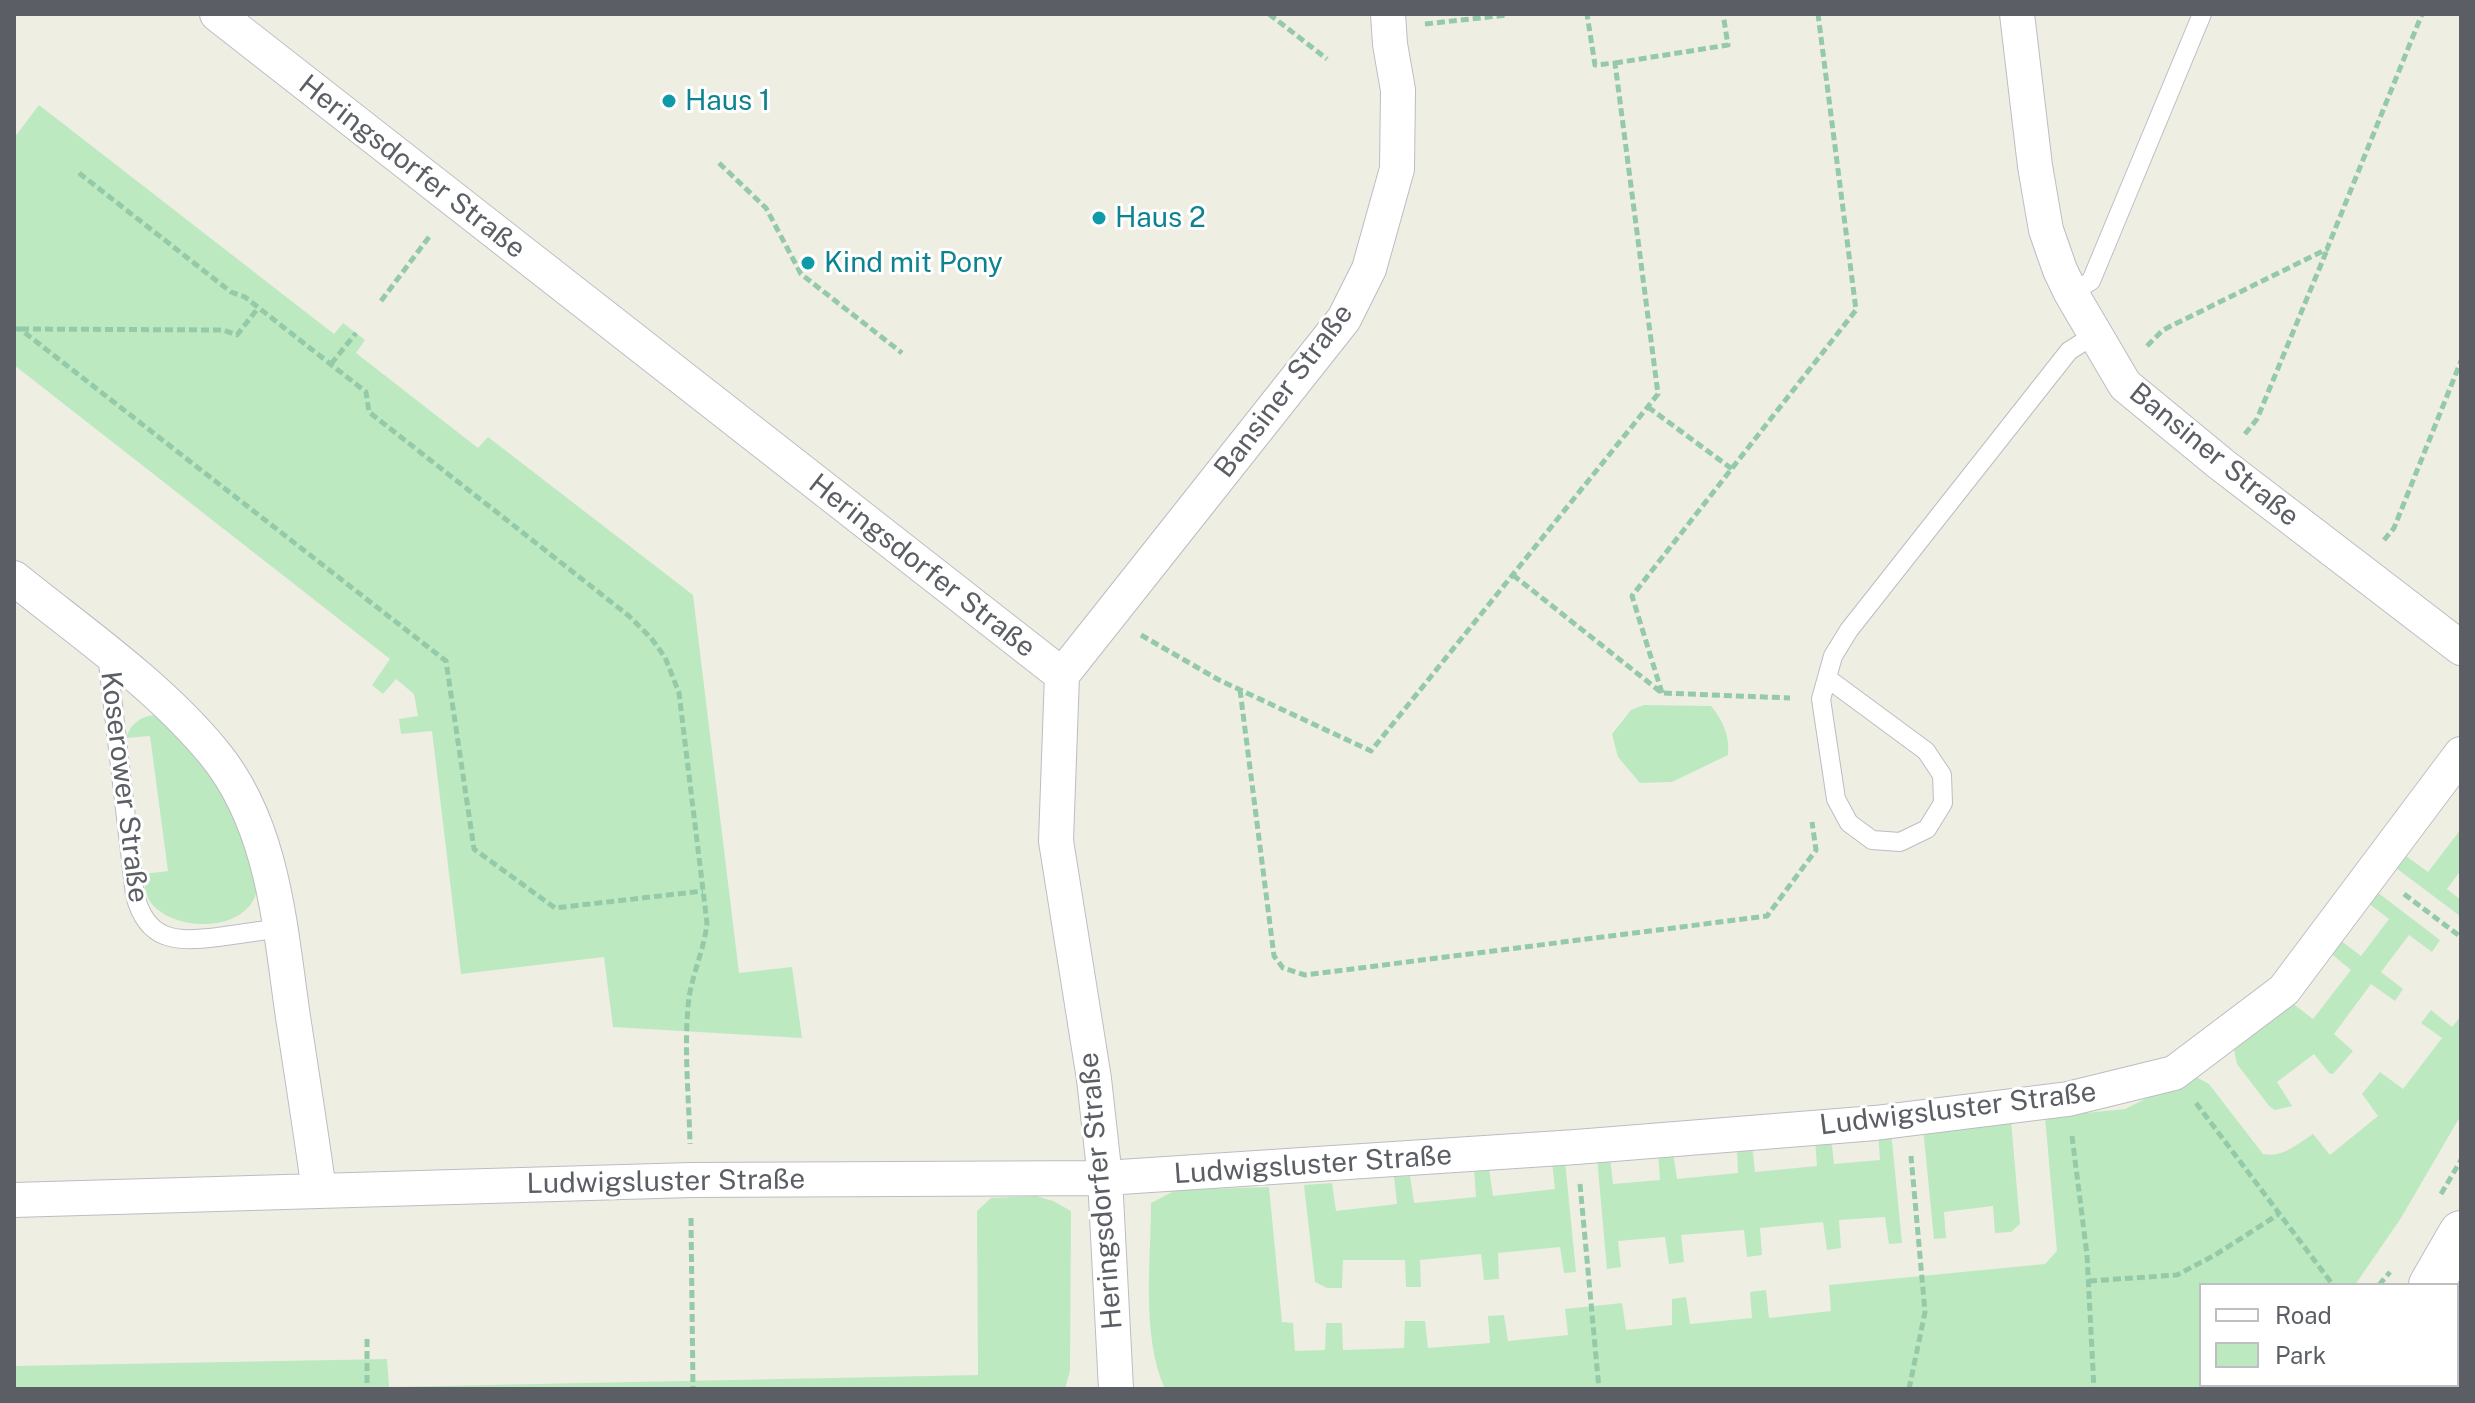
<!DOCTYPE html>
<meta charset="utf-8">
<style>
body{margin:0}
#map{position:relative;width:2475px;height:1403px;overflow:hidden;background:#efeee3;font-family:"Public Sans",sans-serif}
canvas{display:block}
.frame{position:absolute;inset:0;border:16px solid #5b5f65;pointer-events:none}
.legend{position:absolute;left:2199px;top:1283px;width:260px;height:104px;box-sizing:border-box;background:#fff;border:2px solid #bdbfc1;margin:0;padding:10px 14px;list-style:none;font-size:24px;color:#5b5f65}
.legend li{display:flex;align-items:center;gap:16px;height:40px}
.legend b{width:40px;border:2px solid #bdbfc1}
</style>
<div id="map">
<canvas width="2475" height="1403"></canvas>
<div class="frame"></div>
<ul class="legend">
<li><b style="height:10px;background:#fff"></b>Road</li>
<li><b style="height:22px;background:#bde9c1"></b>Park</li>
</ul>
</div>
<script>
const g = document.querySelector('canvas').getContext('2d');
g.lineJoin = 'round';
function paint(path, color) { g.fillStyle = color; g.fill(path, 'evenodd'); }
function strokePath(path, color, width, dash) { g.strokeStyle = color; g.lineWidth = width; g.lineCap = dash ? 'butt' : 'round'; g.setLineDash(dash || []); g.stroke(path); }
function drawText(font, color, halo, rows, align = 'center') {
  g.font = font + ' "Public Sans",sans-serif'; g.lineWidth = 6; g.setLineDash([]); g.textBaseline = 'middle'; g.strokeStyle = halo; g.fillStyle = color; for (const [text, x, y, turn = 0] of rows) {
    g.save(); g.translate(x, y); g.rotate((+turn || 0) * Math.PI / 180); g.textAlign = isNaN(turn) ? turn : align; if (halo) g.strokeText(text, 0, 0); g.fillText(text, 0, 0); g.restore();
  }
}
paint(new Path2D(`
 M 39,105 L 334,334 L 343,323 L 365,340 L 356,353 L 478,448 L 488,437 L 693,595 L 739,973 L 792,967 L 802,1038 L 613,1027 L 604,957 L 461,974 L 432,731 L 401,734 L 399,719 L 418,716 L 414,694 L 396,679 L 383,694 L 372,685 L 390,659 L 14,365 L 14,138 Z
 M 1644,705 L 1711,706 C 1723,721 1730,735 1728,755 L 1672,782 L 1640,783 L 1618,757 L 1612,734 L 1631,710 Z
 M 155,715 C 173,733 197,751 211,771 C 226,793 262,865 257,890 C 248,933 175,933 151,903 C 145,895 144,884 144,874 L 168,871 L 150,736 L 126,738 C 130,724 141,716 155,715 Z
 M 2461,829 L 2461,870 L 2447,889 L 2461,900 L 2460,916 L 2396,868 L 2406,856 L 2428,872 Z
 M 2377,892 L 2440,940 L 2432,952 L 2409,935 L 2381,972 L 2403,989 L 2395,1001 L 2371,984 L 2334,1034 L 2353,1051 L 2333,1074 L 2329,1073 L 2314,1054 L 2277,1082 L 2292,1106 L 2275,1110 L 2269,1106 L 2237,1064 L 2234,1049 L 2291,1002 L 2313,1019 L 2351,970 L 2329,952 L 2340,940 L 2361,956 L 2389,919 L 2368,903 Z
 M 2431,1010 L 2452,1027 L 2461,1016 L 2461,1115 L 2401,1218 L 2355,1285 L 2201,1285 L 2201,1385 L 2262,1385 L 2256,1389 L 1165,1389 C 1141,1336 1151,1261 1151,1203 L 1176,1190 L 1269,1187 L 1282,1322 L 1293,1323 L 1295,1351 L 1325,1350 L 1326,1323 L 1342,1323 L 1343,1350 L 1404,1348 L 1405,1321 L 1425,1321 L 1428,1348 L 1490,1343 L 1488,1316 L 1504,1315 L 1508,1341 L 1568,1335 L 1565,1309 L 1622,1303 L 1626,1330 L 1672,1325 L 1672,1299 L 1686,1297 L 1690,1324 L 1752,1318 L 1750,1292 L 1766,1290 L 1769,1318 L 1831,1311 L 1829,1285 L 2045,1264 L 2057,1251 L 2045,1117 L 2125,1109 L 2187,1078 L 2198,1078 L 2209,1084 L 2263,1154 C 2283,1158 2297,1144 2313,1134 L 2330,1155 L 2378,1116 L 2362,1094 L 2380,1072 L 2403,1089 L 2442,1038 L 2421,1023 Z
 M 2011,1121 L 2020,1224 L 2011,1232 L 1995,1233 L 1993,1206 L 1944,1212 L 1946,1238 L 1934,1239 L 1923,1128 Z
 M 1891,1131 L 1902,1243 L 1889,1244 L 1885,1217 L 1839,1220 L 1841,1248 L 1827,1250 L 1823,1222 L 1760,1228 L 1762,1255 L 1747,1257 L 1744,1230 L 1681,1235 L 1684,1262 L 1669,1264 L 1665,1237 L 1618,1241 L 1621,1267 L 1607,1269 L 1597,1158 L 1610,1157 L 1613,1184 L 1660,1180 L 1658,1153 L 1673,1152 L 1677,1179 L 1738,1173 L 1737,1146 L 1752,1144 L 1755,1172 L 1817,1166 L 1815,1139 L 1831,1137 L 1834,1164 L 1880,1160 L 1878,1133 Z
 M 1565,1161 L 1576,1272 L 1564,1273 L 1560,1247 L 1498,1253 L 1499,1279 L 1484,1280 L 1481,1254 L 1420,1260 L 1421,1287 L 1406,1287 L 1405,1260 L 1343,1260 L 1342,1288 L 1327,1288 L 1315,1282 L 1304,1185 L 1332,1183 L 1336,1211 L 1397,1204 L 1394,1177 L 1410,1176 L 1414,1203 L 1476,1197 L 1474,1169 L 1489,1169 L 1493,1196 L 1555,1189 L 1552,1162 Z
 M 1036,1196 L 1053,1201 L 1071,1211 L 1070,1371 L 1065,1389 L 14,1389 L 14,1366 L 387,1359 L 389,1387 L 978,1375 L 977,1211 L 991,1198 Z`), '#bde9c1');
const lane = new Path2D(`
 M 2071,293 L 2091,281 L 2202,14
 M 107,654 L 135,895 C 147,942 176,942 218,937 C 239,934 260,931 281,928
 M 1827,678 L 1926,751 L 1942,775 L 1943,803 L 1927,829 L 1900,842 L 1872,840 L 1849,823 L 1836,799 L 1821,699 L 1833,656 L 1849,630 L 2069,351 L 2094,335`);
const street = new Path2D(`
 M 217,14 L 1062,675
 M 2017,14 L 2035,166 L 2046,230 L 2060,270 L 2071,293 L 2125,385 L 2221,464 L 2461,648
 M 14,578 C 82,633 158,685 214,753 C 274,826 280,928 293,1017 C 302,1075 311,1133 319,1191
 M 1062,675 L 1344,319 L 1369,269 L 1397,169 L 1398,90 L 1390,44 L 1388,14
 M 1062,675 L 1056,841 L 1094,1079 L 1105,1178 L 1116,1389
 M 14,1200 L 691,1180 L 1105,1178 L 1576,1147 L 1875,1123 L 2068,1099 L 2174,1073 L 2284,990 L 2461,754`);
const secondary = new Path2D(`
 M 2431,1285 L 2461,1233
 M 2457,1380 L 2461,1373
 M 2367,1389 L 2370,1385`);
strokePath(lane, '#bbbdc3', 20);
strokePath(street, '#bbbdc3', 36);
strokePath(secondary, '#bcbfc6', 46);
strokePath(new Path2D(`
 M 1269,14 L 1327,59
 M 1425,24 L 1507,15
 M 1615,63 L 1728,45 L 1723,14
 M 719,163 L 766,208 L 801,274 L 902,353
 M 79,173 L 231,292 L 245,297 L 366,392 L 369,412 L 629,616 L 651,638 L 665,657 L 679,693 L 707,923 C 704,952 690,978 688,1007 C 684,1052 689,1099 690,1144
 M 381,301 L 429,237
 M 14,329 L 20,329 L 446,661 L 474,849 L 555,908 L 703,891
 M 21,329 L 223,330 L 237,335 L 258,308
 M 2147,346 L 2163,330 L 2327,249 L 2422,14
 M 331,364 L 356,333
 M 1648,407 L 1732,469
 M 2245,434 L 2257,419 L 2327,250
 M 2384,540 L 2394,528 L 2461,361
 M 1513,575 L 1662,693 L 1790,698
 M 1141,635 L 1219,680 L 1371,751 L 1658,394 L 1615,63 L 1595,65 L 1587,14
 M 1240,690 L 1274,956 L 1283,968 L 1305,975 L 1767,916 L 1816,850 L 1812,822
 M 1662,693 L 1632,596 L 1856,310 L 1818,14
 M 2404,894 L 2461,937
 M 2196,1103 L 2333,1285
 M 2072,1136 L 2087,1255 L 2094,1389
 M 1580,1184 L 1599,1389
 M 2441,1194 L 2461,1160
 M 691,1218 L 693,1389
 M 2089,1281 L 2177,1275 L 2215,1255 L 2279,1214
 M 2379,1285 L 2390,1272
 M 367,1339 L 367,1389
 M 1909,1389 L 1925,1312 L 1911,1156
 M 2295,1389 L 2300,1385`), '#95caa9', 5, [8, 4]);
strokePath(lane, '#fff', 18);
strokePath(street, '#fff', 34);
strokePath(secondary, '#fff', 44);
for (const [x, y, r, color] of [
 [669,101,8,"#0f9aa8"],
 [1099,218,8,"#0f9aa8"],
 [808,263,8,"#0f9aa8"]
]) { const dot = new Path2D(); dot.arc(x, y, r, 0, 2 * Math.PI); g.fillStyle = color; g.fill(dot); strokePath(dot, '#fff', 3); }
drawText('28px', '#0d838f', '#fff', [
 ["Haus 1",685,101],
 ["Haus 2",1115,218],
 ["Kind mit Pony",824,263]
], 'left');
drawText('28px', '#5b5f65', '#fff', [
 ["Heringsdorfer Straße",412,167,38],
 ["Bansiner Straße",1284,391,-53],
 ["Bansiner Straße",2214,455,39],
 ["Heringsdorfer Straße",922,566,38],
 ["Koserower Straße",124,787,83],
 ["Ludwigsluster Straße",1958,1109,-7],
 ["Ludwigsluster Straße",1313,1165,-4],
 ["Ludwigsluster Straße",666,1182,-1],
 ["Heringsdorfer Straße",1101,1191,-95]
]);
</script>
